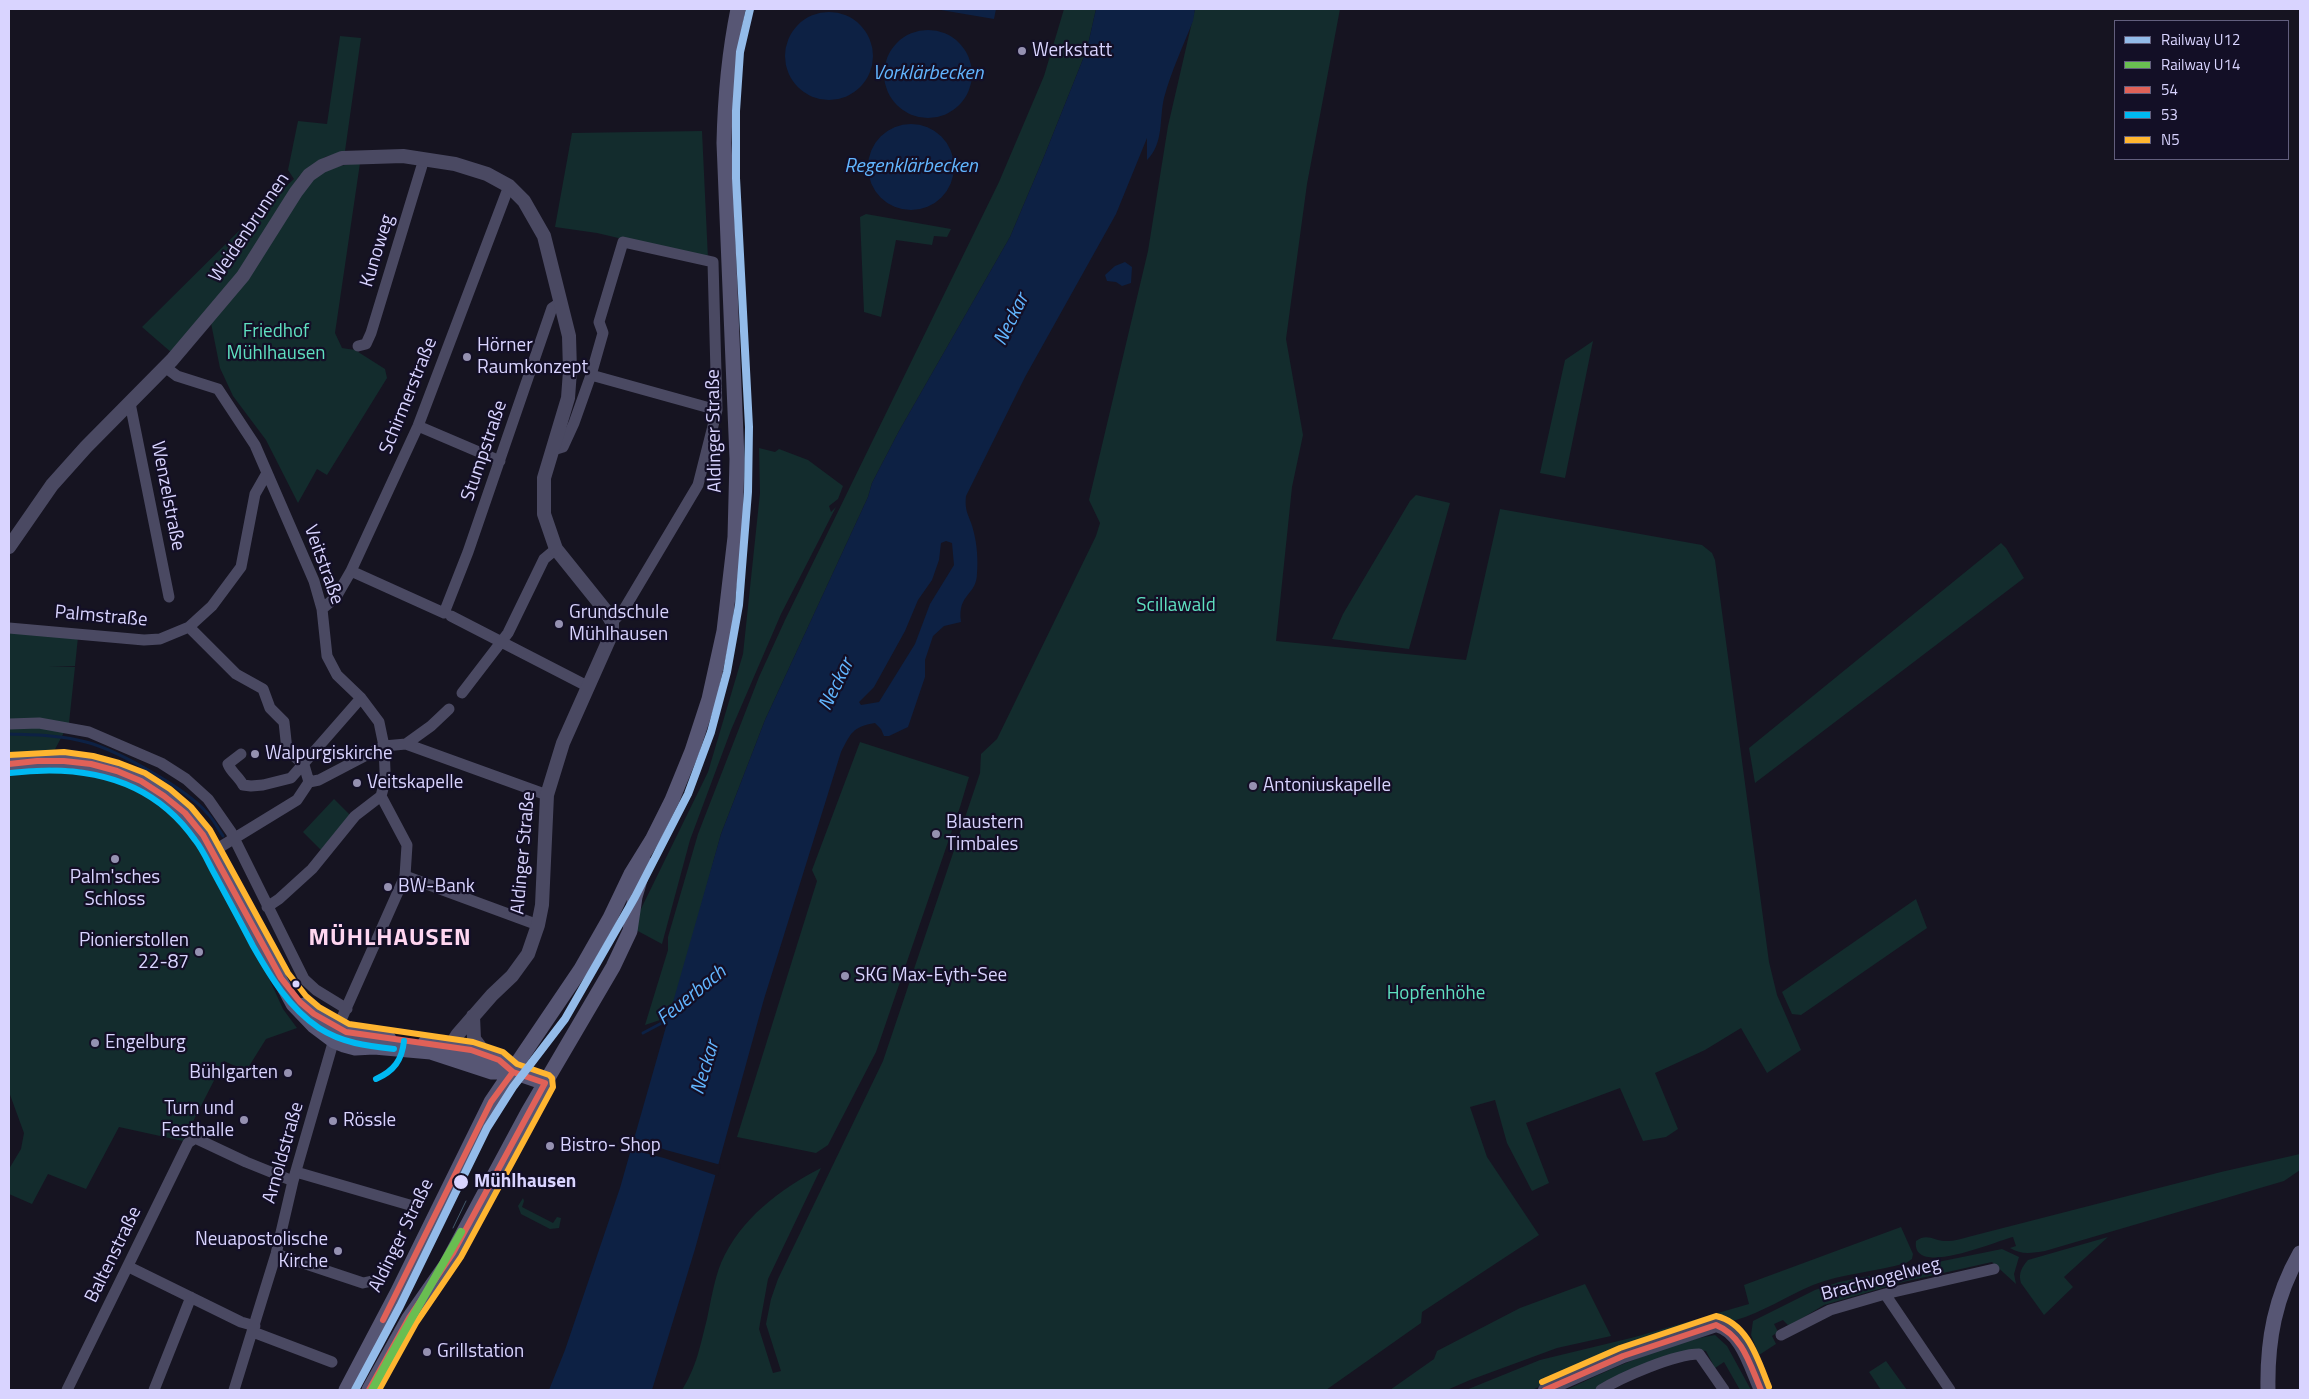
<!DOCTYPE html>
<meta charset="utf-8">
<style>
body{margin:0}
#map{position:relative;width:2309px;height:1399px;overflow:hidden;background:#161421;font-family:"Titillium Web",sans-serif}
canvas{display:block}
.frame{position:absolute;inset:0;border:10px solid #d9d4ff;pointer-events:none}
.legend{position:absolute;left:2114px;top:20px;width:175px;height:140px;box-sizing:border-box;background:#130f26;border:1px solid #625e7d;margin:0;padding:6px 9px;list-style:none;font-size:15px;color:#d9d4ff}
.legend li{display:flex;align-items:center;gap:10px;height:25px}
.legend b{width:25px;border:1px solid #625e7d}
</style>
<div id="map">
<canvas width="2309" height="1399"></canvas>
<div class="frame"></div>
<ul class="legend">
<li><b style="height:6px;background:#93bbe9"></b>Railway U12</li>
<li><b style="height:6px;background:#69be51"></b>Railway U14</li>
<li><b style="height:6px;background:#e06158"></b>54</li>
<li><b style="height:6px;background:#00b9f2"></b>53</li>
<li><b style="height:6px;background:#ffb530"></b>N5</li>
</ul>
</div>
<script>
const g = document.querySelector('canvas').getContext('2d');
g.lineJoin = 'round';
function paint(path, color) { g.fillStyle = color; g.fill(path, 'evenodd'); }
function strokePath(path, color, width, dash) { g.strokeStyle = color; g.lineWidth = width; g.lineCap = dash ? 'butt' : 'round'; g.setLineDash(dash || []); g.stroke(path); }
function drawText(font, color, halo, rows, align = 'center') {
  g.font = font + ' "Titillium Web",sans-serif'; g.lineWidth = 4.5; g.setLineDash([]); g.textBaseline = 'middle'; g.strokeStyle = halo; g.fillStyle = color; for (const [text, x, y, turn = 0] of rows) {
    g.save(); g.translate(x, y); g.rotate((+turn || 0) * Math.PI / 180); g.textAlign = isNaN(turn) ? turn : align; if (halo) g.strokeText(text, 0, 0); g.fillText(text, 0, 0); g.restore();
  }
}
paint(new Path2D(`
 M 1064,9 L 1096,9 L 1087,49 L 1043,159 L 1010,237 L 899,431 L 872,483 L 868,497 L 765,720 L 721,834 L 672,1012 L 663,1019 L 645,1025 L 668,950 L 668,937 L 698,834 L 759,677 L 785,620 L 999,182 L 1044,76 Z
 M 1195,9 L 1340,9 L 1307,184 L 1286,339 L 1303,435 L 1292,487 L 1276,641 L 1466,660 L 1500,509 L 1702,545 L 1712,553 L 1715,560 L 1769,962 L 1777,995 L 1801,1050 L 1767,1073 L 1741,1028 L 1705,1050 L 1655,1073 L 1678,1129 L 1666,1137 L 1643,1141 L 1620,1088 L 1526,1123 L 1549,1183 L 1532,1191 L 1507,1143 L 1495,1100 L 1470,1107 L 1487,1157 L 1539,1235 L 1422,1312 L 1421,1323 L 1326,1390 L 682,1390 C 697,1366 700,1346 707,1319 C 711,1301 714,1280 721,1263 C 740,1219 780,1189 821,1168 L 768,1279 L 759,1329 L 773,1373 L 781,1371 L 766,1324 L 771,1299 L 778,1279 L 883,1061 L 980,773 L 981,754 L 997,739 L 1096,536 L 1100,523 L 1089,500 L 1148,251 L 1168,126 Z
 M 340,36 L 361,38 L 345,151 L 325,157 L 299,176 L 246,265 L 172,353 L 142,327 L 258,212 L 294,179 L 288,170 L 298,121 L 327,124 Z
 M 702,131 L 708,259 L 597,233 L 555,227 L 572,133 Z
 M 360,163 L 335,333 L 342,348 L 355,350 L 385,369 L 387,378 L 327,475 L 317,469 L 298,503 L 266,440 L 233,396 L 220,368 L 211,323 L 305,185 C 324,170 335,165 360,163 Z
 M 866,214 L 951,229 L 947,237 L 934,236 L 932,245 L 896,240 L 881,317 L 864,312 L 860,217 Z
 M 1593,341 L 1565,478 L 1540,473 L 1565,360 Z
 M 759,448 L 775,452 L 779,449 L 808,460 L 843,486 L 838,499 L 829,506 L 831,512 L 836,507 L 781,614 L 731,730 L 690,840 L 662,944 L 636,930 L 636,919 L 708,772 L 743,654 L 760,493 Z
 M 1416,495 L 1450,503 L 1409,649 L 1332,639 L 1343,614 L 1410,501 Z
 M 2001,543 L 2006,548 L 2024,578 L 1755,783 L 1749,748 Z
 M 9,631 L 78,637 L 75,666 L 49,667 L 75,667 L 69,723 L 53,753 L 9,756 Z
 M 860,742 L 969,777 L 960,807 L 876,1052 L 828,1145 L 816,1153 L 737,1137 L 817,881 L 812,870 Z
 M 56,766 L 92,770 L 129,783 L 162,801 L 186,821 L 208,856 L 245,926 L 283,1009 L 297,1028 L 266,1039 L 246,1071 L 224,1061 L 183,1141 L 119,1127 L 86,1189 L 48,1174 L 32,1204 L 9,1194 L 9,1169 L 21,1149 L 24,1133 L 9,1092 L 9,771 Z
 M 334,799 L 350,815 L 321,850 L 303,832 Z
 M 1916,899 L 1927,928 L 1801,1015 L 1792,1014 L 1782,992 Z
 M 2300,1154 L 2300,1170 L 2284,1181 L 2045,1251 C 2032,1253 2021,1255 2010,1248 L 2016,1246 L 2013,1237 C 1998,1240 1911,1279 1916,1241 C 1928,1232 1935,1242 1948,1241 C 1954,1241 1961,1239 1968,1237 L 2221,1172 Z
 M 523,1198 L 524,1201 L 522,1207 L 553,1223 L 557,1217 L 561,1218 L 559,1228 L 550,1229 L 521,1214 L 518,1206 Z
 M 1901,1227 L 1913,1254 L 1912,1259 L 1906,1263 C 1876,1272 1843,1273 1813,1285 C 1787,1296 1763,1312 1736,1320 C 1723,1323 1714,1317 1698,1322 L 1613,1354 L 1532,1390 L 1466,1390 L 1540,1360 L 1635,1337 L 1749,1304 L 1744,1285 Z
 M 2108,1237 L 2064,1277 L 2073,1287 L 2044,1315 L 2021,1283 C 2018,1273 2022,1267 2028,1260 Z
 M 2002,1249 L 2019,1257 L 2014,1274 L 2016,1284 L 1992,1262 L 1903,1282 L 1824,1305 L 1789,1326 L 1783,1320 L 1774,1324 L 1778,1332 L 1772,1336 L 1776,1344 L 1759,1355 L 1751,1335 L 1753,1321 L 1815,1290 L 1839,1282 Z
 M 1585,1284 L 1611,1336 L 1557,1348 L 1470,1380 L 1447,1390 L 1390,1390 L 1434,1359 L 1437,1351 L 1520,1308 Z
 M 1715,1335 L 1727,1346 L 1751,1390 L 1740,1390 L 1724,1362 L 1715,1368 L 1706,1351 L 1694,1349 L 1616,1379 L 1593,1390 L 1566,1390 C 1611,1369 1666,1343 1715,1335 Z
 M 1886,1361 L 1907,1390 L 1881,1390 L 1869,1372 Z`), '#132c2d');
paint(new Path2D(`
 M 935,9 L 996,9 L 994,19 Z
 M 1096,9 L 1195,9 L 1193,21 C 1183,46 1171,72 1164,98 C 1159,119 1164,143 1147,160 L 1147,138 L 1116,214 L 1025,377 L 966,496 C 964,514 971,517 974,533 C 977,545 978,560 977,573 C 977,596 957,593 961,622 L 944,626 L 933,636 L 925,660 L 925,677 L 908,727 L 889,736 L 884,736 L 881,729 L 875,723 C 852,727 851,733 841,752 L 764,999 L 695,1249 L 652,1390 L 549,1390 L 565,1350 L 620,1188 L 721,834 L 765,720 L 868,497 L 872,483 L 899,431 L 1010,237 L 1043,159 L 1087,49 ZM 946,541 L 952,543 L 954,565 L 930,604 L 915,644 L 879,702 L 861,705 L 859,702 L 874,687 L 905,631 L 918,600 L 932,580 L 939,560 L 941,543 Z
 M785 56a44 44 0 1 1 88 0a44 44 0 1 1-88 0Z
 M884 74a44 44 0 1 1 88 0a44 44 0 1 1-88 0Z
 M868 167a43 43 0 1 1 86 0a43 43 0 1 1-86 0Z
 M 1125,262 L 1132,267 L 1131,283 L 1122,286 L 1116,282 L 1107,281 L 1105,275 L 1115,266 Z`), '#0d2144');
paint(new Path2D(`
 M 632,1137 L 666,1150 L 721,1165 L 718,1176 L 664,1158 L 629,1149 L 630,1145 L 636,1145 L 631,1142 Z`), '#161421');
strokePath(new Path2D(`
 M 9,734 C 34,735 61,735 86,742 C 117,750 187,789 208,814 C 214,820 218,829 223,836
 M 643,1033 L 673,1017`), '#0d2144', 3);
strokePath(new Path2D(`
 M 358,346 L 366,344 L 371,333 L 424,159
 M 165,367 L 177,376 L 218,389 L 255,445 L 314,581 L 322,609 L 327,656 L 337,675 L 361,698 L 379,722 L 384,746 L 385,771 L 384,785 L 381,796 L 407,845 L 405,876 L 337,1029 L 293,1181 L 276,1254 L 234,1390
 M 591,375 L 717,410
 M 130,403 L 169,597
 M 418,426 L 500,461
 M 553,450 L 563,447 L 574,423 L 591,375 L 603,333 L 599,322 L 623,242 L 713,262 L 717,410 L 698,485 L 623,611 L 612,622
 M 351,571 L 444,613 L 468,552 L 552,308 L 561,302
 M 322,609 L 336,597 L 351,571 L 418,426 L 509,186
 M 451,616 L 587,686
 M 189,627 L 236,674 L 263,689 L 270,708 L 284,722 L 287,750 L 304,765 L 309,782
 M 9,628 L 144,640 L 160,639 L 189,627 L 212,606 L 241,567 L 255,494 L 267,473
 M 462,693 L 508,633 L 544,559 L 556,549
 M 9,724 L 39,723 L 89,732 L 161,763 L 186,779 L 208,799 L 231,832 L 304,979 L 316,990 L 347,1009
 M 406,744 L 547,795
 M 241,754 L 228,764 C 231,772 239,777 243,785 L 251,786 L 263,785 L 291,778 L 361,698
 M 212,852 L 297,800 L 309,782 L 319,780 L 384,746 L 406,744 L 431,726 L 449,709
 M 405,876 L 538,925
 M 267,907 L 279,899 L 312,869 L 355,816 L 381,796
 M 296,1172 L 413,1206
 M 276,1254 L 363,1283 L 381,1279
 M 129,1267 L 241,1322 L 255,1326
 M 1885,1294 L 1950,1390
 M 253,1332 L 332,1362
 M 1781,1335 L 1830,1310 L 1885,1294 L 1994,1269
 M 67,1390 L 188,1143 L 195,1138 L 246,1162 L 293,1181
 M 154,1390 L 191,1297
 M 1601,1390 C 1622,1377 1675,1354 1699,1354 L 1724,1390`), '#4a4962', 11);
strokePath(new Path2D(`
 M 9,547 L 52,485 L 86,447 L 172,360 L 243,276 L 296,192 L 309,175 L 322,166 L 342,158 L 403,156 L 455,164 L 487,174 L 509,186 L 524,201 L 544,236 L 569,336 L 570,371 L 568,398 L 544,478 L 544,514 L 556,549 L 605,610 L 612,622 L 612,633 L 563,743 L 547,795 L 542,905 L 538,925 L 528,954 L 512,976 L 492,995 L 458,1034 L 445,1055
 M 473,1016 L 474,1039 L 486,1055
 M 1545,1390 L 1623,1356 L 1716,1325 C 1742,1331 1751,1369 1761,1390`), '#4a4962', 14);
strokePath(new Path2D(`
 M 9,764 C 84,751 157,772 203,835 L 293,1004 L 314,1026 L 334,1041 L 344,1045 L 355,1048 L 374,1047 L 431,1052 L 492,1072 L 513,1072
 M 304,1005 C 331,1030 354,1035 389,1039
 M 425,1043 L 449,1046 L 486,1055 L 499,1060 L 513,1072 L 545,1083
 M 346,1390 L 397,1293 L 491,1102 L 581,969 L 610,918 L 631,874 L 652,840 L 672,800 L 692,751 L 709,699 L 724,631 L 735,537 L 737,459 L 724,143 C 725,97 729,53 738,9
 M 369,1390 L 409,1318 L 446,1265 L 528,1112 L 613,967 L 630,931 L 635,897 L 645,863
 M 2268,1390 C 2267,1340 2275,1297 2300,1253`), '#575674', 15);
strokePath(new Path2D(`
 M 453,1228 L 466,1201`), '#43596b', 1);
strokePath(new Path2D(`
 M 9,764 L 37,761 L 64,761 L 91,764 L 117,771 L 141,781 L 164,796 L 185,813 L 203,835 L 281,978 L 300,1002 L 314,1014 L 346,1032 L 471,1050 L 499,1060 L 513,1072 L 545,1083 L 453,1253 L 409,1318 L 369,1390
 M 383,1320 L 491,1102 L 513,1072
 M 1545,1390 L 1623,1356 L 1716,1325 C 1743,1336 1750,1365 1761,1390`), '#e06158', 6);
strokePath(new Path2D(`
 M 10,773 C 81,764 151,777 195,840 C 203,850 208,862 214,873 C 227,897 240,921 253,946 C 270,976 289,1008 319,1028 C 342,1043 367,1046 394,1049
 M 376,1079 C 394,1071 402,1060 404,1041`), '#00b9f2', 6);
strokePath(new Path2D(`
 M 9,755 L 64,752 L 93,756 L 119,763 L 145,773 L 170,789 L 191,807 L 210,830 L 288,973 L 306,996 L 319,1007 L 349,1024 L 473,1042 L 503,1052 L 517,1064 L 549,1075 L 552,1078 L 553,1087 L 461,1257 L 416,1323 L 379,1390
 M 1542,1382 L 1620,1348 L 1716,1316 C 1748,1323 1758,1360 1769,1387`), '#ffb530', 6);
strokePath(new Path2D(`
 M 355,1390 L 400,1306 L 487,1128 L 513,1087 L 565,1019 L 635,897 L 688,794 L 711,732 L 727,672 L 739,605 L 748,492 L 749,427 L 736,178 L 736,111 L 740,52 L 750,9`), '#93bbe9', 8);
strokePath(new Path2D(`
 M 372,1390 C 400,1337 431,1285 461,1232`), '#69be51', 8);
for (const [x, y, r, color] of [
 [1022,51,5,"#9591b1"],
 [467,357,5,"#9591b1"],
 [559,624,5,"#9591b1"],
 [255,754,5,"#9591b1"],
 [357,783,5,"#9591b1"],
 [1253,786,5,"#9591b1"],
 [936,834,5,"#9591b1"],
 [115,859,5,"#9591b1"],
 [388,887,5,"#9591b1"],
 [199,952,5,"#9591b1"],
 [845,976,5,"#9591b1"],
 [296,984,4.5,"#d9d4ff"],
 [95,1043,5,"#9591b1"],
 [288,1073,5,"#9591b1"],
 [244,1120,5,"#9591b1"],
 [333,1121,5,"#9591b1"],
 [550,1146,5,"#9591b1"],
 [461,1182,8,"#d9d4ff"],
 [338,1251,5,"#9591b1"],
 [427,1352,5,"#9591b1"]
]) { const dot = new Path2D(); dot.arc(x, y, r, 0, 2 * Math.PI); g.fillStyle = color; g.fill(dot); strokePath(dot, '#130f26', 2); }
drawText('19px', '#d9d4ff', '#130f26', [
 ["Werkstatt",1032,51],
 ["Hörner",477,346],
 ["Raumkonzept",477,368],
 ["Grundschule",569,613],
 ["Mühlhausen",569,635],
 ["Walpurgiskirche",265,754],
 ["Veitskapelle",367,783],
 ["Antoniuskapelle",1263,786],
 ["Blaustern",946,823],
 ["Timbales",946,845],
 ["Palm'sches",115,878,"center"],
 ["Schloss",115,900,"center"],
 ["BW-Bank",398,887],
 ["Pionierstollen",189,941,"right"],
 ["22-87",189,963,"right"],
 ["SKG Max-Eyth-See",855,976],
 ["Engelburg",105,1043],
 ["Bühlgarten",278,1073,"right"],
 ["Turn und",234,1109,"right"],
 ["Festhalle",234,1131,"right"],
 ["Rössle",343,1121],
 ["Bistro- Shop",560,1146],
 ["Neuapostolische",328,1240,"right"],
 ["Kirche",328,1262,"right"],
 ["Grillstation",437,1352]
], 'left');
drawText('19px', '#d9d4ff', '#130f26', [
 ["Weidenbrunnen",250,228,-56],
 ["Kunoweg",378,251,-73],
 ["Schirmerstraße",409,396,-68],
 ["Aldinger Straße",715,431,-91],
 ["Stumpstraße",485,451,-71],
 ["Wenzelstraße",167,496,79],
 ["Veitstraße",323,565,70],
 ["Palmstraße",101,617,5],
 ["Aldinger Straße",524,853,-85],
 ["Arnoldstraße",284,1153,-74],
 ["Aldinger Straße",402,1236,-64],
 ["Baltenstraße",114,1255,-64],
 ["Brachvogelweg",1881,1280,-15]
]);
drawText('19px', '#5fe0c0', '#130f26', [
 ["Friedhof",276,332],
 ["Mühlhausen",276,354],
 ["Scillawald",1176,606],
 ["Hopfenhöhe",1436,994]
]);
drawText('bold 19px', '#d9d4ff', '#130f26', [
 ["Mühlhausen",474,1182]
], 'left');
drawText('italic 20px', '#62b6ff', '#130f26', [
 ["Vorklärbecken",928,74],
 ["Regenklärbecken",911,167],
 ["Neckar",1012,320,-64],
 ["Neckar",837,685,-64],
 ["Feuerbach",692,996,-39],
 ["Neckar",706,1068,-73]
]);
g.letterSpacing = '1px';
drawText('bold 24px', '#ffd6f0', '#130f26', [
 ["MÜHLHAUSEN",390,939]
]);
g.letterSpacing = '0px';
</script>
